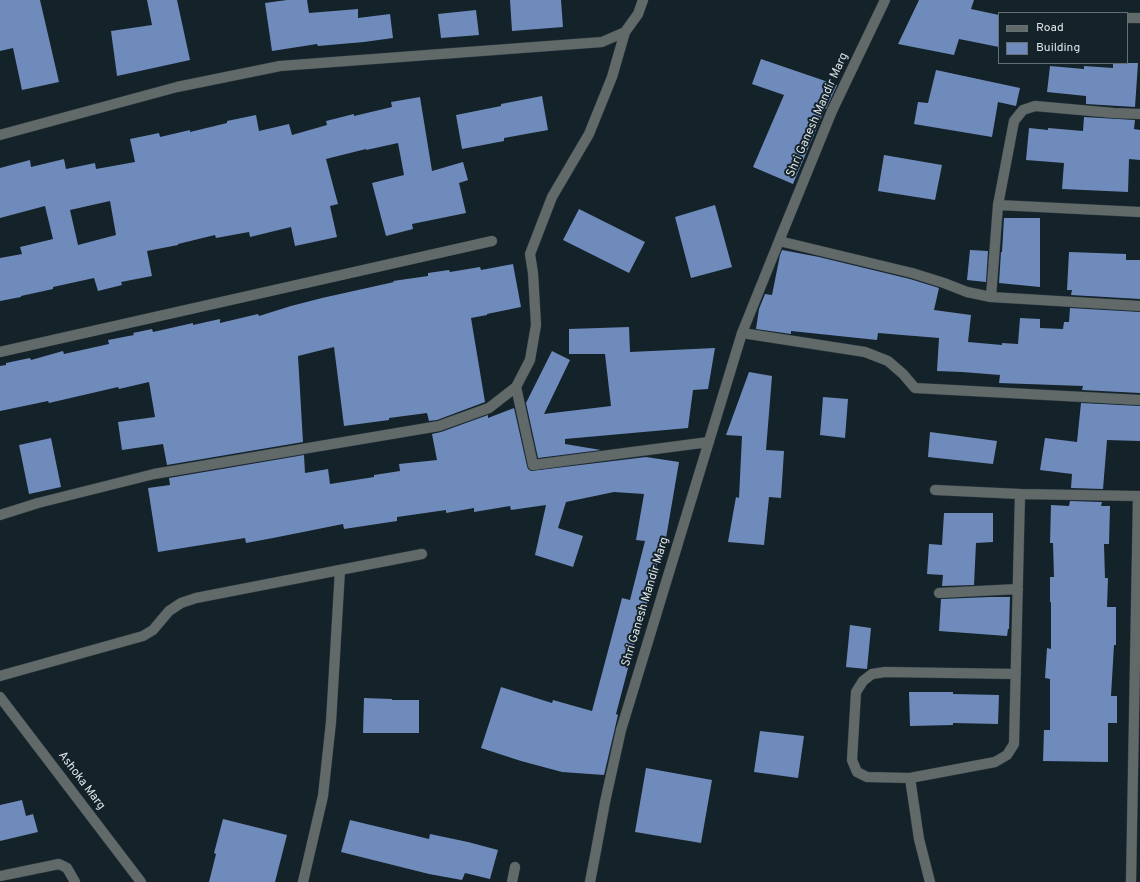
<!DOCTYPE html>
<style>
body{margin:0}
#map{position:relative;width:1140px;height:882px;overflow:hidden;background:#142229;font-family:Overpass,sans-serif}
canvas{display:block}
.legend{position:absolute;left:998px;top:12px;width:130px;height:52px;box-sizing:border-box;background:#142229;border:1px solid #647075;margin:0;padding:5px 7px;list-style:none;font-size:12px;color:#dbe4e8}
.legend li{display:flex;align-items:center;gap:8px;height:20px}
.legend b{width:20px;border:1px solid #647075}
</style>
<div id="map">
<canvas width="1140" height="882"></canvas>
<ul class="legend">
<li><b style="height:5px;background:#626a69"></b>Road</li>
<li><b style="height:11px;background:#6f8bbb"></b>Building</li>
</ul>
</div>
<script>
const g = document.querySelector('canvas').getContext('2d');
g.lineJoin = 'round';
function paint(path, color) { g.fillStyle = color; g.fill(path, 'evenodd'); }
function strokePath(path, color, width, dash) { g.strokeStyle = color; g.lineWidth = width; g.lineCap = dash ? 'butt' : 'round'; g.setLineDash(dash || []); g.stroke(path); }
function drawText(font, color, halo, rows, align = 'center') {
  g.font = font + ' Overpass,sans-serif'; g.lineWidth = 4; g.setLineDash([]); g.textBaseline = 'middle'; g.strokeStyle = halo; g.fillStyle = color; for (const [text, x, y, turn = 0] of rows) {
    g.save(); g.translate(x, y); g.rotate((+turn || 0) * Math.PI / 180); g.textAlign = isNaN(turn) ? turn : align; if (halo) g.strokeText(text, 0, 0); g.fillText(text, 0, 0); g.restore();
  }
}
paint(new Path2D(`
 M 0,0 L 40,0 L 59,82 L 22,90 L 13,48 L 0,51 Z
 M 147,0 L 177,0 L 190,60 L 117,76 L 111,31 L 152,25 Z
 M 287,0 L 307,0 L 309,13 L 358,9 L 358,18 L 390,14 L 393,38 L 364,42 L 318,46 L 317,44 L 272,51 L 265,3 Z
 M 510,0 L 561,0 L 563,27 L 512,31 Z
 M 919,0 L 974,0 L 971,9 L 999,15 L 999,47 L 959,39 L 954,55 L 898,44 Z
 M 476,10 L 479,35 L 441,38 L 438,14 Z
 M 761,59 L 837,85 L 826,109 L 825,109 L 793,184 L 753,167 L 784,95 L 752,84 Z
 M 1113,63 L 1138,63 L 1135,107 L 1086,104 L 1086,96 L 1047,92 L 1050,66 L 1084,69 L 1084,66 L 1113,68 Z
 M 936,70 L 1020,88 L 1016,106 L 998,102 L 992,137 L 914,124 L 918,102 L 928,103 Z
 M 542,96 L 548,130 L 504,138 L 504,141 L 462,149 L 456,115 L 501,106 L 501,104 Z
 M 420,97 L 432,171 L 463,162 L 468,180 L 459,183 L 466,213 L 412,224 L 413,229 L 386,236 L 372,183 L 404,175 L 398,143 L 366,150 L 366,149 L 326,159 L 338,204 L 330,206 L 337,237 L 295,246 L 291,227 L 250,237 L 249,232 L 216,238 L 215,235 L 178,244 L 178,245 L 147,251 L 152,276 L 121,282 L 122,285 L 98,291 L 94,278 L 53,287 L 53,289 L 21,296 L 21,297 L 0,301 L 0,258 L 22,254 L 20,247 L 53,239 L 45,206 L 0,218 L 0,168 L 30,160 L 31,167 L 64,159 L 66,169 L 95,163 L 96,169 L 135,162 L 130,139 L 159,133 L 160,137 L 190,130 L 190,132 L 227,123 L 227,121 L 256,115 L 259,131 L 289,124 L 292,135 L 327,125 L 326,121 L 354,114 L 354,116 L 392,107 L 391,102 ZM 110,201 L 116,235 L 78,245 L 70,210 Z
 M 1084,117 L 1135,120 L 1134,129 L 1140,130 L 1140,160 L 1129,159 L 1128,192 L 1062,189 L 1064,163 L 1026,160 L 1029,128 L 1048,130 L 1048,128 L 1083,131 Z
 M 884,155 L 942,165 L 935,200 L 878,191 Z
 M 715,205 L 732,267 L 691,278 L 675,217 Z
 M 579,209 L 645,242 L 629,273 L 563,240 Z
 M 1004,218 L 1040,218 L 1040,287 L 999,283 L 1001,252 L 1002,252 Z
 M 782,250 L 819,257 L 910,279 L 939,288 L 934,310 L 971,315 L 968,342 L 1002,345 L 1002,343 L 1018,344 L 1020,318 L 1040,319 L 1040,328 L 1063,329 L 1064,322 L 1069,322 L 1070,308 L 1140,312 L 1140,393 L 1082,390 L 1083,386 L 999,383 L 1000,375 L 962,372 L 937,371 L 939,338 L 878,333 L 877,340 L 791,331 L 791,334 L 756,329 L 759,309 L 765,294 L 772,295 L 780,255 Z
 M 970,250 L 988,251 L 986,282 L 967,280 Z
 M 1069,252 L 1126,254 L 1126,260 L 1140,260 L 1140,299 L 1071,295 L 1072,290 L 1067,290 Z
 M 513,264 L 521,307 L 487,314 L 487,315 L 471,318 L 485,402 L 437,420 L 429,421 L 427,413 L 389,418 L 389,420 L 344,426 L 334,347 L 298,356 L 303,442 L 167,465 L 163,444 L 122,450 L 118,422 L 155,417 L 149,382 L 119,389 L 118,387 L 49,403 L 48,401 L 0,411 L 0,366 L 6,365 L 6,363 L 30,358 L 31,360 L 63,351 L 64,354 L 109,344 L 108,340 L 134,335 L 133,333 L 152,329 L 153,332 L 193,323 L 193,325 L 220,319 L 220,323 L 258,314 L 259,316 L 291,306 L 322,298 L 394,282 L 393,281 L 428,276 L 428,273 L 449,270 L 450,272 L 480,267 L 481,270 Z
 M 629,327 L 630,352 L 715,348 L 708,389 L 693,390 L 688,428 L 565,439 L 565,444 L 601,450 L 538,458 L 526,403 L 552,351 L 570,360 L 544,414 L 611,406 L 605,354 L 569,354 L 569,329 Z
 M 749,372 L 772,376 L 766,450 L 784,451 L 781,498 L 769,497 L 764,545 L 728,542 L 736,497 L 739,498 L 742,436 L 726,435 Z
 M 823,397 L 848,399 L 845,438 L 820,435 Z
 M 1081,403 L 1140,406 L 1140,441 L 1107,440 L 1103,489 L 1071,488 L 1072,474 L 1040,470 L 1045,438 L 1077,442 Z
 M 514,408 L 527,466 L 528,469 L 531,471 L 646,457 L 679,462 L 665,544 L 662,544 L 643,620 L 641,619 L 616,714 L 618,715 L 604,775 L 562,772 L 521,761 L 481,748 L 501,687 L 552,703 L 553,700 L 592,711 L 622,598 L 630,600 L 645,541 L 636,540 L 644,494 L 614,492 L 566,502 L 558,528 L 583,536 L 573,567 L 535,555 L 546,505 L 511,510 L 510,506 L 474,512 L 474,508 L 446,513 L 446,510 L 397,517 L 397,521 L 344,529 L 343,524 L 273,538 L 246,543 L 245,538 L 158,552 L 148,488 L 170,485 L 169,478 L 304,455 L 305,473 L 328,469 L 330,484 L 374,477 L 374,475 L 400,471 L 399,464 L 437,460 L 432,434 L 441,432 L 488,415 L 488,418 Z
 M 930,432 L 997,441 L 993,464 L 928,457 Z
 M 51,438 L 61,487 L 29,494 L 19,445 Z
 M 1070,501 L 1102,502 L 1101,506 L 1110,506 L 1109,544 L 1104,544 L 1105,578 L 1108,578 L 1107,607 L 1116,607 L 1116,645 L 1114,645 L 1111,696 L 1117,696 L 1117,723 L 1108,723 L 1108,762 L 1043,761 L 1044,730 L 1050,730 L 1050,679 L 1045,678 L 1047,648 L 1051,649 L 1051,602 L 1050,602 L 1050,577 L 1054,577 L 1053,543 L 1050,543 L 1051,505 L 1069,506 Z
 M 944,513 L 993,513 L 993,542 L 976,543 L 974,585 L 942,586 L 943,575 L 927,574 L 929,544 L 942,545 Z
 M 990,597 L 1010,597 L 1009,629 L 1008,629 L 1007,636 L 939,631 L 941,599 Z
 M 850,625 L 871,628 L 867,669 L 846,667 Z
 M 909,692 L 953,692 L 953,694 L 999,695 L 998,724 L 953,723 L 953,725 L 910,726 Z
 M 364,698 L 392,699 L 392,700 L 419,700 L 419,733 L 363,733 Z
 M 760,731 L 804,736 L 798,778 L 754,772 Z
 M 646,768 L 712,780 L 701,843 L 635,832 Z
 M 22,800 L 26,816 L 33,814 L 38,832 L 0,841 L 0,805 Z
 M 223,819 L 287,835 L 275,882 L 209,882 L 216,854 L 214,853 Z
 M 350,820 L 429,839 L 430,834 L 468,842 L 498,850 L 490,879 L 465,873 L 462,880 L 429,874 L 341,852 Z`), '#6f8bbb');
const minor = new Path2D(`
 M 1127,18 L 1140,18
 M 0,135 L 177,87 L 280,66 L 602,42 L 625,32
 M 998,205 L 1014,121 L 1023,110 L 1035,106 L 1114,113 L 1140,114
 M 779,241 L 832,111 L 885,0
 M 991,297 L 998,205 L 1140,212
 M 742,333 L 865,352 L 888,361 L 903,374 L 915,388 L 1140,400
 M 0,352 L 492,241
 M 516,387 L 533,465 L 709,442
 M 935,490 L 1020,494
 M 0,515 L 38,503 L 154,474 L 439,426 L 489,408 L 516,387 L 530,360 L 536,325 L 533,273 L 530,254 L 552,197 L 589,134 L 612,77 L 625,32 L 638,14 L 643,0
 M 939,593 L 1018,589
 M 0,676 L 143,636 L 153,630 L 169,611 L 181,603 L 196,598 L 422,554
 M 0,697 L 141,882
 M 910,778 L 995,762 L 1007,755 L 1014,744 L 1020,494 L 1138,496
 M 0,876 L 59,864 L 67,868 L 75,882
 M 303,882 L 323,796 L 331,722 L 340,570
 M 512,882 L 515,867
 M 590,882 L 595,856 L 605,802 L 621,730 L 742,333 L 779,241 L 912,273 L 944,283 L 967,292 L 991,297 L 1140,306
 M 930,882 L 919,839 L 910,778 L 867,777 L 857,772 L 852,760 L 856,692 L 863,681 L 872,674 L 885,672 L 1016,674
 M 1131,882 L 1138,496 L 1140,496`);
strokePath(minor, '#303d44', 11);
strokePath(minor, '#626a69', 10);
drawText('12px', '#dbe4e8', '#142229', [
 ["Shri Ganesh Mandir Marg",818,115,-66],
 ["Shri Ganesh Mandir Marg",646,602,-73],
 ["Ashoka Marg",81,781,53]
]);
</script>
